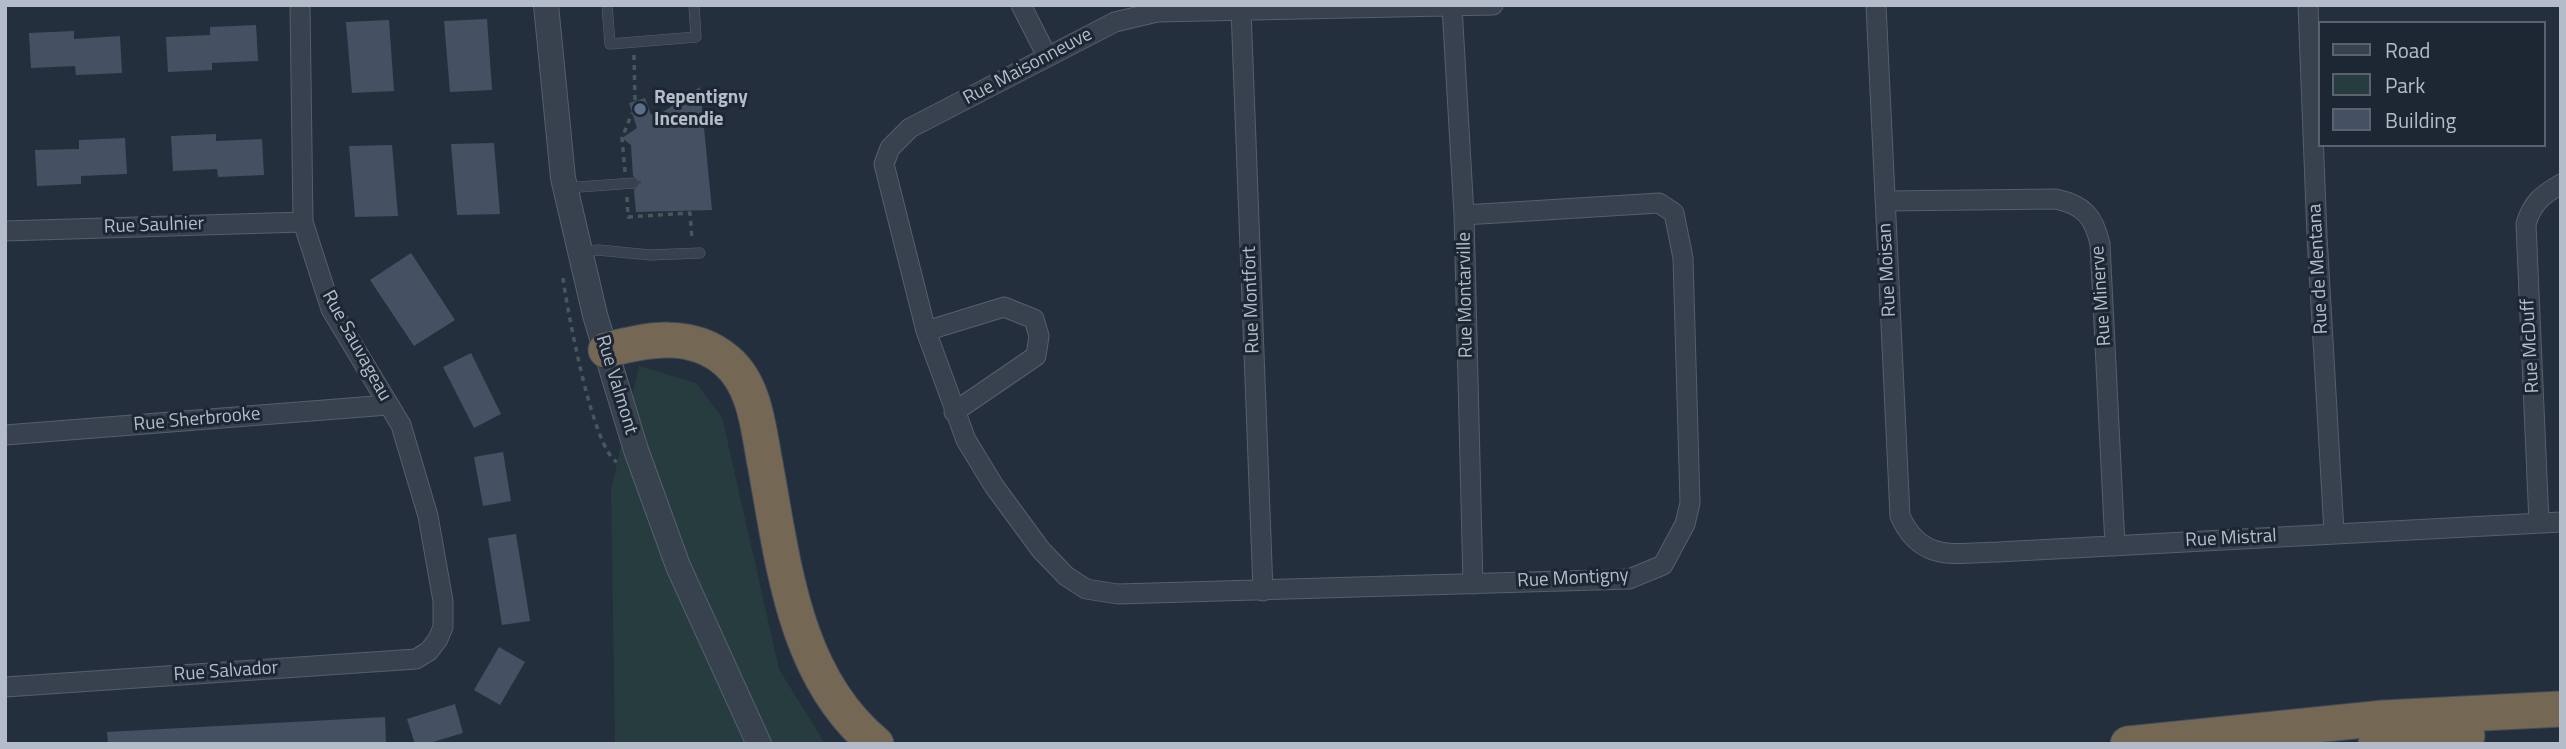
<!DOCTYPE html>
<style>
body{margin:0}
#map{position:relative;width:2566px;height:749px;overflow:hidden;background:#242f3e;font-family:"Titillium Web",sans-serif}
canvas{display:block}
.frame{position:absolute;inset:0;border:7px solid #b4bcc9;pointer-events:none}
.legend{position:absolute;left:2318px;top:21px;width:228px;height:126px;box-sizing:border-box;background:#1d2633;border:2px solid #59626f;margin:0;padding:9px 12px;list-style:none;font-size:21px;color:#b4bcc9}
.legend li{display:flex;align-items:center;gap:14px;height:35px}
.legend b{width:35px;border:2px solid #59626f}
</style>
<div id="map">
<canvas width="2566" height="749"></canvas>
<div class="frame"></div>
<ul class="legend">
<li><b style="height:9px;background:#38414e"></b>Road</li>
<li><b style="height:19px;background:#263c3f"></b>Park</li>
<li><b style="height:19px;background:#455162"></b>Building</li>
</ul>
</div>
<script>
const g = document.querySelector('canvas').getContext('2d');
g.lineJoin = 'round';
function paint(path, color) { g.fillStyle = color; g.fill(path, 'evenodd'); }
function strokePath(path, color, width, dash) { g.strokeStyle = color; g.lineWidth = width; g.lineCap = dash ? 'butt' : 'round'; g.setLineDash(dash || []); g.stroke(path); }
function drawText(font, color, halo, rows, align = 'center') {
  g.font = font + ' "Titillium Web",sans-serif'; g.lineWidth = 6; g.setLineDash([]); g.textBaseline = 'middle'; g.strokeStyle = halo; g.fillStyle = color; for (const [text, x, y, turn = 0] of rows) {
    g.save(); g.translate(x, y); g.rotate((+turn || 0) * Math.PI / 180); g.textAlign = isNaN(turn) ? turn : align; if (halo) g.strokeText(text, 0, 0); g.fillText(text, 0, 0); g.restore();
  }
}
paint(new Path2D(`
 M 639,366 L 696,383 L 722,417 L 779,669 L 825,744 L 615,744 L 611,490 Z`), '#263c3f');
paint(new Path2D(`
 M 487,19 L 492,90 L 450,92 L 444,21 Z
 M 389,20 L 394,91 L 352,93 L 346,22 Z
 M 256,25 L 258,61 L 212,63 L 212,70 L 168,72 L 166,37 L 210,35 L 210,27 Z
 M 74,31 L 74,39 L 120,36 L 122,73 L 76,75 L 75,66 L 31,68 L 29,33 Z
 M 700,87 L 712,210 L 636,212 L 634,190 L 641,182 L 633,176 L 631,145 L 622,138 L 637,128 L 629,103 L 645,98 L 651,115 L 657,110 L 660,114 Z
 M 216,134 L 216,141 L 262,139 L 264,175 L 218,177 L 217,169 L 173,171 L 171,136 Z
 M 125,138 L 127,174 L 81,176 L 81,184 L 37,186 L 35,150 L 79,149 L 79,140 Z
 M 494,143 L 500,214 L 457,215 L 451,144 Z
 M 392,145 L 398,216 L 355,217 L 349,146 Z
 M 411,253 L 455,320 L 414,346 L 370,280 Z
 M 471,353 L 501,414 L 474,428 L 443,367 Z
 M 503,452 L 511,501 L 483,506 L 474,457 Z
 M 516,534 L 530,621 L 502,625 L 488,538 Z
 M 499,647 L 525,662 L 500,705 L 474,690 Z
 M 455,704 L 463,733 L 426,744 L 415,744 L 407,719 Z
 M 385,717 L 386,744 L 108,744 L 107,732 Z`), '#455162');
const service = new Path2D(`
 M 607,5 L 610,44 L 696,37 L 694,5
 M 565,188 L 634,183
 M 582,252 L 598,250 L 650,255 L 700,253`);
const minor = new Path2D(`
 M 1021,5 L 1047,56
 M 1876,5 L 1900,516 C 1921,563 1955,553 1998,552 L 2561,522
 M 2308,5 L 2317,236 L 2334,532
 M 1452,6 L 1464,215 L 1473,584
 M 1241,9 L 1263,591
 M 1885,201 L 2056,199 C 2084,205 2094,217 2100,244 L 2115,546
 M 1464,215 L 1659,203 L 1674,213 L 1683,258 L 1690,503 L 1685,524 L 1663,565 L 1629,579 L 1118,594 L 1086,589 L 1066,576 L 1041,550 L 994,486 L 966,440 L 926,331 L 884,164 L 890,148 L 910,128 L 1115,22 L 1157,12 L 1493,5
 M 5,231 L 303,222
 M 926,331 L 1004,307 L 1034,319 L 1039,336 L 1036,356 L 954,412
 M 5,435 L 388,405
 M 2539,523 L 2526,224 C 2532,203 2542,195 2561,184
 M 5,687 L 416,659 L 429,651 L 438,639 L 443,627 L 443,601 L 428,516 L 401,425 L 331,309 L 303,222 L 300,5`);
const tertiary = new Path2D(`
 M 546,5 L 563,178 L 595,315 L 636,450 L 678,566 L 759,744`);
const motorway = new Path2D(`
 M 606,350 C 648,340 691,330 727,361 C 754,384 758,425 764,458 C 783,558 792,675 876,744
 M 2128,744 L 2384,718 L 2561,709
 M 2376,744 L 2467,736`);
strokePath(service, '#565f6c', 11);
strokePath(minor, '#565f6c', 21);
strokePath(tertiary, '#565f6c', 26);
strokePath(motorway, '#434c59', 37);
strokePath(new Path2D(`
 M 634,55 L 635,101
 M 625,172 L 622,138 L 632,113
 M 627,197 L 628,217 L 690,213 L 692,239
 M 563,278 C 567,309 593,450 617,462`), '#44595c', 3.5, [5, 5]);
strokePath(service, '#38414e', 10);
strokePath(minor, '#38414e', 19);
strokePath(tertiary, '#38414e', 24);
strokePath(motorway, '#746855', 35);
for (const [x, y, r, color] of [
 [640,109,7,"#5c6f8a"]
]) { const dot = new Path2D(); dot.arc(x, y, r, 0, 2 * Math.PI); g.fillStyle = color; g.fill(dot); strokePath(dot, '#1d2633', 2.5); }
drawText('19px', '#b4bcc9', '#1d2633', [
 ["Rue Maisonneuve",1028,67,-28],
 ["Rue Saulnier",154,226,-2],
 ["Rue de Mentana",2319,269,-93],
 ["Rue Moisan",1888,270,-93],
 ["Rue Montarville",1466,295,-91],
 ["Rue Minerve",2102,296,-94],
 ["Rue Montfort",1252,300,-92],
 ["Rue Sauvageau",356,346,61],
 ["Rue McDuff",2531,346,-93],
 ["Rue Valmont",616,385,73],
 ["Rue Sherbrooke",197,420,-5],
 ["Rue Mistral",2231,539,-3],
 ["Rue Montigny",1573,579,-3],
 ["Rue Salvador",226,672,-4]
]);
drawText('bold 19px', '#b4bcc9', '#1d2633', [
 ["Repentigny",654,98],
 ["Incendie",654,120]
], 'left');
</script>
